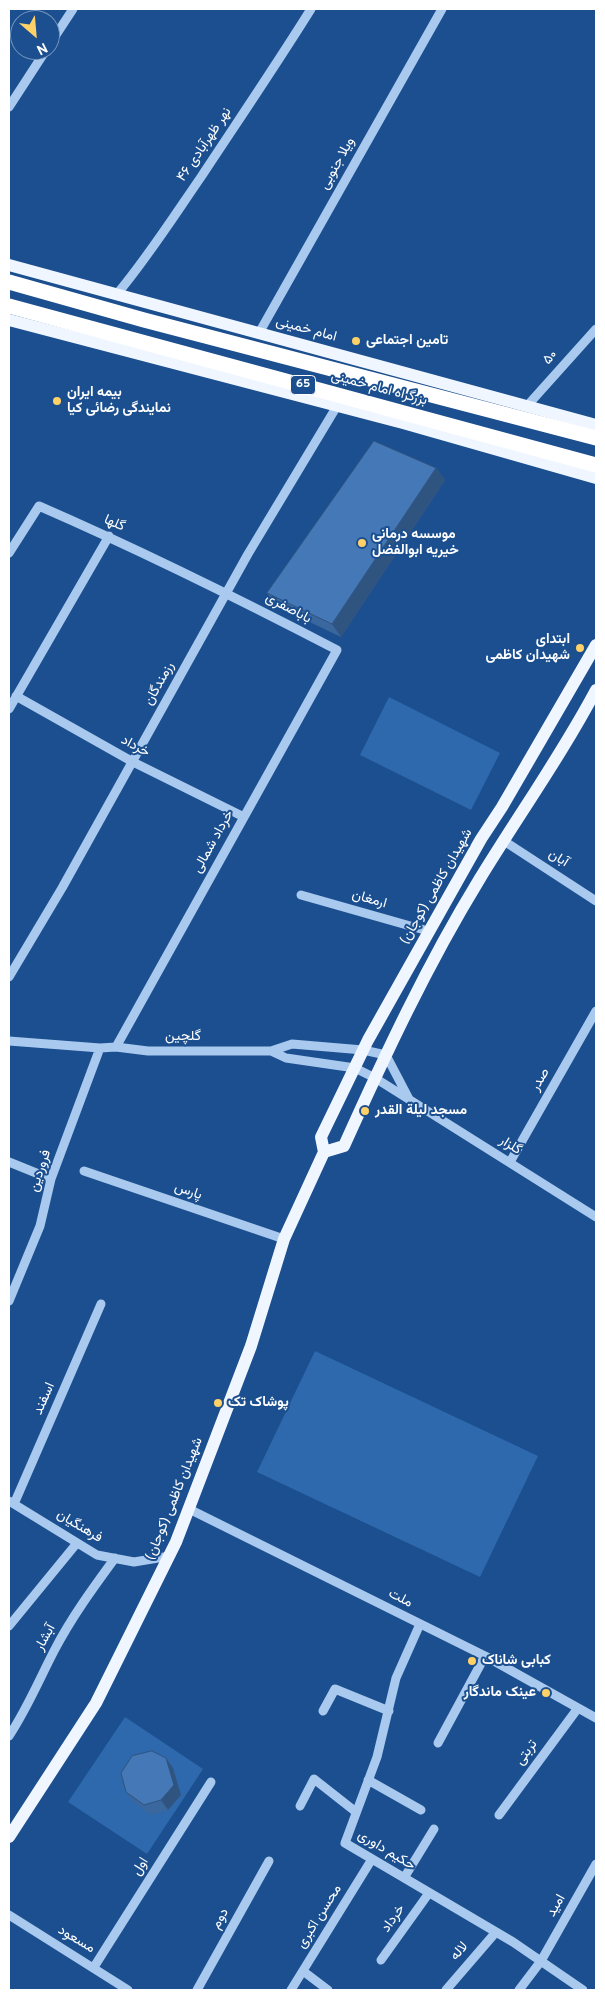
<!DOCTYPE html>
<meta charset="utf-8">
<style>
body{margin:0}
#map{position:relative;width:605px;height:1999px;overflow:hidden;background:#1b4f8f;font-family:Overpass,sans-serif}
canvas{display:block}
.frame{position:absolute;inset:0;border:10px solid #fff;pointer-events:none}
.north{position:absolute;left:10px;top:10px;width:50px;height:50px;box-sizing:border-box;background:#1b4f8f;border:1px solid #7695bc;border-radius:50%;rotate:153deg;font-size:14px;font-weight:700;line-height:20px;text-align:center;color:#fff}
.north::after{content:'';display:block;margin:auto;width:18px;height:22px;background:#ffd166;clip-path:polygon(50% 0,100% 100%,50% 72%,0 100%)}
</style>
<div id="map">
<canvas width="605" height="1999"></canvas>
<div class="frame"></div>
<div class="north">N</div>
</div>
<script>
const g = document.querySelector('canvas').getContext('2d');
g.lineJoin = 'round';
function paint(path, color) { g.fillStyle = color; g.fill(path, 'evenodd'); }
function strokePath(path, color, width, dash) { g.strokeStyle = color; g.lineWidth = width; g.lineCap = dash ? 'butt' : 'round'; g.setLineDash(dash || []); g.stroke(path); }
function drawText(font, color, halo, rows, align = 'center') {
  g.font = font + ' Overpass,Vazirmatn,sans-serif'; g.lineWidth = 4; g.setLineDash([]); g.textBaseline = 'middle'; g.strokeStyle = halo; g.fillStyle = color; for (const [text, x, y, turn = 0] of rows) {
    g.save(); g.translate(x, y); g.rotate((+turn || 0) * Math.PI / 180); g.textAlign = isNaN(turn) ? turn : align; if (halo) g.strokeText(text, 0, 0); g.fillText(text, 0, 0); g.restore();
  }
}
paint(new Path2D(`
 M 389,697 L 500,753 L 471,810 L 360,755 Z
 M 315,1351 L 538,1456 L 480,1577 L 257,1472 Z
 M 125,1717 L 203,1769 L 147,1854 L 68,1802 Z`), '#2e69ad');
strokePath(new Path2D(`
 M 50,44 L 73,9
 M 9,107 L 46,50
 M 117,294 C 148,257 174,216 201,177 C 238,121 276,65 311,9
 M 259,333 L 442,9
 M 527,406 L 596,329
 M 9,553 L 39,506 C 140,550 239,599 337,650 L 116,1047
 M 16,696 L 133,762 L 244,817
 M 9,709 L 109,536
 M 504,841 L 596,901
 M 301,895 L 428,931
 M 9,977 L 62,888 L 248,554 L 337,406
 M 9,1041 L 100,1048 L 116,1047 L 148,1051 L 271,1051 L 286,1058 L 355,1068 L 375,1078 L 596,1217
 M 271,1051 L 292,1044 L 363,1050 L 386,1055 L 409,1099
 M 9,1162 L 51,1179
 M 510,1162 L 596,1011
 M 84,1171 L 284,1239
 M 9,1301 L 40,1226 L 51,1179 L 100,1048
 M 9,1501 L 97,1555 L 134,1562 L 170,1556
 M 14,1504 L 101,1304
 M 189,1509 L 485,1656 L 596,1718
 M 420,1624 L 396,1678 L 377,1757 L 345,1843 L 513,1942 L 583,1990
 M 9,1626 L 77,1543
 M 323,1711 L 335,1689 L 389,1711
 M 9,1736 C 27,1709 39,1680 54,1651 C 71,1618 93,1588 115,1558
 M 438,1743 L 485,1656
 M 368,1780 L 421,1810
 M 300,1806 L 314,1779 L 356,1812
 M 499,1815 L 578,1708
 M 404,1878 L 434,1829
 M 9,1915 L 128,1990
 M 381,1960 L 429,1893
 M 94,1967 L 211,1782
 M 303,1971 L 328,1990
 M 197,1990 L 269,1861
 M 291,1990 L 372,1859
 M 446,1990 L 496,1932
 M 519,1990 L 541,1961 L 596,1864`), '#a9c9ee', 9);
strokePath(new Path2D(`
 M 9,265 L 596,425
 M 9,320 L 403,423 L 596,478
 M 324,1152 L 344,1146 C 385,1055 427,965 479,880 C 518,816 561,756 596,690
 M 9,1837 L 96,1703 L 176,1542 L 251,1346 L 284,1239 L 324,1152 L 321,1137 L 368,1040 L 481,839 L 502,807 L 596,645`), '#f0f6ff', 12);
strokePath(new Path2D(`
 M 9,282 L 144,320 L 596,438
 M 9,306 L 596,465`), '#fff', 15);
paint(new Path2D(`
 M 436,468 L 445,480 L 341,637 L 276,606 L 267,593 Z
 M 173,1768 L 181,1795 L 168,1810 L 151,1815 L 133,1802 L 126,1792 Z`), '#3a679d');
paint(new Path2D(`
 M 436,468 L 445,480 L 341,637 L 332,624 Z
 M 166,1758 L 173,1768 L 181,1795 L 168,1810 L 161,1800 Z`), '#305480');
const building = new Path2D(`
 M 374,441 L 436,468 L 332,624 L 267,593 Z
 M 152,1751 L 166,1758 L 174,1785 L 161,1800 L 144,1805 L 126,1792 L 121,1773 L 132,1756 Z`);
paint(building, '#4478b7');
strokePath(building, '#305480', 1);
for (const [x, y, r, color] of [
 [356,341,5,"#ffd166"],
 [57,401,5,"#ffd166"],
 [362,543,5,"#ffd166"],
 [580,648,5,"#ffd166"],
 [365,1111,5,"#ffd166"],
 [218,1403,5,"#ffd166"],
 [472,1661,5,"#ffd166"],
 [546,1693,5,"#ffd166"]
]) { const dot = new Path2D(); dot.arc(x, y, r, 0, 2 * Math.PI); g.fillStyle = color; g.fill(dot); strokePath(dot, '#1b4f8f', 2); }
for (const [x, y, w] of [
 [303,385,25]
]) { const box = new Path2D(); box.roundRect(x - w / 2, y - 9.5, w, 19, 4); g.fillStyle = '#1b4f8f'; g.fill(box); strokePath(box, '#fff', 1); }
drawText('bold 12px', '#fff', null, [
 ["65",303,385]
]);
drawText('14px', '#fff', '#1b4f8f', [
 ["نهر ظهرآبادی ۴۶",205,145,-56],
 ["ویلا جنوبی",338,164,-61],
 ["امام خمینی",306,330,15],
 ["۵۰",551,358,-48],
 ["بزرگراه امام خمینی",379,389,15],
 ["گلها",114,524,24],
 ["باباصفری",288,609,28],
 ["رزمندگان",160,684,-61],
 ["خرداد",135,747,28],
 ["خرداد شمالی",214,842,-61],
 ["آبان",558,859,32],
 ["شهیدان کاظمی (کوجان)",437,887,-60],
 ["ارمغان",369,900,16],
 ["گلچین",183,1037],
 ["صدر",541,1080,-60],
 ["گلزار",510,1146,32],
 ["فروردین",41,1171,-72],
 ["پارس",188,1192,19],
 ["اسفند",45,1399,-66],
 ["شهیدان کاظمی (کوجان)",175,1499,-68],
 ["فرهنگیان",79,1527,31],
 ["ملت",400,1599,27],
 ["آبشار",46,1638,-61],
 ["تربتی",527,1753,-54],
 ["حکیم داوری",386,1851,31],
 ["اول",141,1867,-58],
 ["امید",557,1906,-60],
 ["محسن اکبری",320,1917,-58],
 ["دوم",221,1919,-61],
 ["خرداد",394,1919,-55],
 ["مسعود",76,1940,31],
 ["لاله",460,1952,-49]
]);
drawText('bold 14px', '#fff', '#1b4f8f', [
 ["تامین اجتماعی",366,341],
 ["بیمه ایران",67,393],
 ["نمایندگی رضائی کيا",67,409],
 ["موسسه درمانی",372,535],
 ["خیریه ابوالفضل",372,551],
 ["ابتدای",570,640,"right"],
 ["شهیدان کاظمی",570,656,"right"],
 ["مسجد لیلة القدر",375,1111],
 ["پوشاک تک",228,1403],
 ["کبابی شاناک",482,1661],
 ["عینک ماندگار",536,1693,"right"]
], 'left');
</script>
